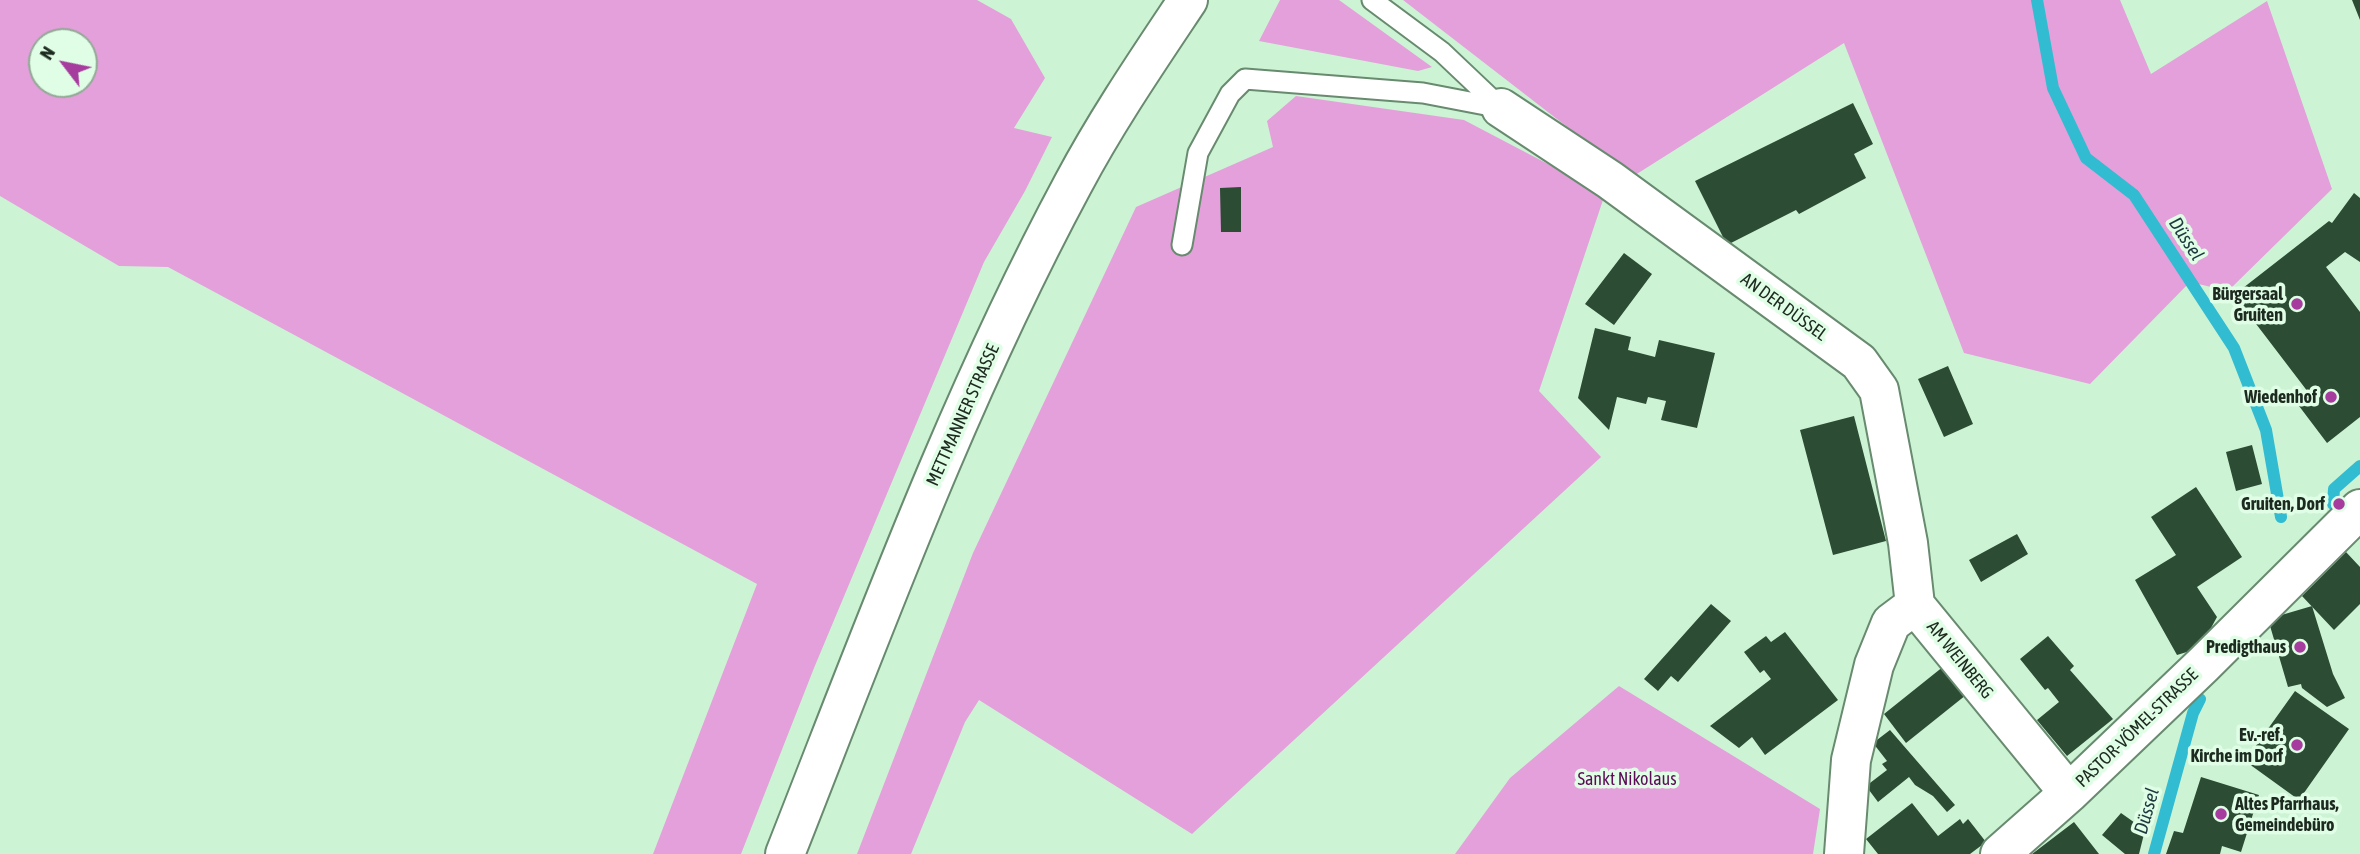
<!DOCTYPE html>
<meta charset="utf-8">
<style>
body{margin:0}
#map{position:relative;width:2360px;height:854px;overflow:hidden;background:#cdf3d5;font-family:"Asap Condensed",sans-serif}
canvas{display:block}
.north{position:absolute;left:28px;top:28px;width:70px;height:70px;box-sizing:border-box;background:#e0fee6;border:2px solid #92a996;border-radius:50%;rotate:302deg;font-size:19px;font-weight:700;line-height:28px;text-align:center;color:#1c2a1f}
.north::after{content:'';display:block;margin:auto;width:24px;height:32px;background:#a63c9d;clip-path:polygon(50% 0,100% 100%,50% 72%,0 100%)}
</style>
<div id="map">
<canvas width="2360" height="854"></canvas>
<div class="north">N</div>
</div>
<script>
const g = document.querySelector('canvas').getContext('2d');
g.lineJoin = 'round';
function paint(path, color) { g.fillStyle = color; g.fill(path, 'evenodd'); }
function strokePath(path, color, width, dash) { g.strokeStyle = color; g.lineWidth = width; g.lineCap = dash ? 'butt' : 'round'; g.setLineDash(dash || []); g.stroke(path); }
function drawText(font, color, halo, rows, align = 'center') {
  g.font = font + ' "Asap Condensed",sans-serif'; g.lineWidth = 7; g.setLineDash([]); g.textBaseline = 'middle'; g.strokeStyle = halo; g.fillStyle = color; for (const [text, x, y, turn = 0] of rows) {
    g.save(); g.translate(x, y); g.rotate((+turn || 0) * Math.PI / 180); g.textAlign = isNaN(turn) ? turn : align; if (halo) g.strokeText(text, 0, 0); g.fillText(text, 0, 0); g.restore();
  }
}
paint(new Path2D(`
 M 0,0 L 977,0 L 1011,19 L 1045,78 L 1014,128 L 1052,137 L 1025,191 L 984,262 L 814,668 L 741,854 L 653,854 L 757,584 L 168,267 L 119,266 L 0,196 ZM 42,42 L 84,42 L 84,84 L 42,84 Z
 M 1280,0 L 1339,0 L 1432,67 L 1418,71 L 1259,41 Z
 M 1403,0 L 2120,0 L 2151,74 L 2267,1 L 2332,189 L 2228,291 L 2190,282 L 2090,384 L 1964,353 L 1844,43 L 1632,177 Z
 M 1296,96 L 1464,120 L 1605,194 L 1539,391 L 1601,457 L 1192,834 L 979,700 L 965,722 L 911,854 L 857,854 L 973,553 L 1136,207 L 1273,147 L 1267,121 Z
 M 1619,686 L 1820,809 L 1813,854 L 1455,854 L 1510,778 Z`), '#e3a0da');
strokePath(new Path2D(`
 M 2037,0 L 2053,88 L 2086,158 L 2134,195 L 2234,348 L 2266,430 L 2281,517
 M 2333,504 L 2334,489 L 2360,466
 M 2154,854 L 2193,713 L 2200,699`), '#31bcd2', 12);
paint(new Path2D(`
 M 2352,0 L 2360,0 L 2360,20 Z
 M 1853,103 L 1873,144 L 1854,154 L 1866,178 L 1799,214 L 1796,210 L 1727,245 L 1695,181 Z
 M 1241,187 L 1241,232 L 1221,232 L 1220,188 Z
 M 2354,193 L 2360,198 L 2360,262 L 2345,252 L 2326,267 L 2360,312 L 2360,417 L 2327,443 L 2296,402 L 2308,392 L 2234,295 L 2329,221 L 2332,223 Z
 M 1624,253 L 1652,274 L 1614,325 L 1585,304 Z
 M 1595,328 L 1631,337 L 1628,350 L 1655,357 L 1659,340 L 1715,353 L 1697,428 L 1661,420 L 1666,401 L 1648,397 L 1646,404 L 1617,397 L 1609,430 L 1578,398 Z
 M 1948,366 L 1973,424 L 1944,437 L 1918,379 Z
 M 1854,416 L 1886,541 L 1833,555 L 1800,430 Z
 M 2252,445 L 2262,484 L 2236,491 L 2226,452 Z
 M 2196,487 L 2242,557 L 2197,587 L 2217,617 L 2200,648 L 2177,655 L 2135,580 L 2176,555 L 2151,517 Z
 M 2017,534 L 2028,554 L 1981,582 L 1969,560 Z
 M 2346,552 L 2360,567 L 2360,604 L 2334,630 L 2302,596 Z
 M 1711,604 L 1731,621 L 1678,682 L 1671,676 L 1658,691 L 1644,679 Z
 M 2312,606 L 2333,674 L 2345,698 L 2327,707 L 2302,688 L 2301,684 L 2288,687 L 2268,619 Z
 M 1785,632 L 1838,700 L 1765,755 L 1752,737 L 1739,748 L 1710,726 L 1771,679 L 1764,670 L 1760,673 L 1744,652 L 1766,636 L 1771,642 Z
 M 2048,636 L 2074,666 L 2070,670 L 2113,719 L 2067,756 L 2037,720 L 2059,702 L 2048,688 L 2045,690 L 2020,659 Z
 M 1944,666 L 1966,695 L 1906,743 L 1884,714 Z
 M 2295,691 L 2349,729 L 2299,800 L 2245,761 Z
 M 1890,730 L 1955,805 L 1947,812 L 1933,796 L 1915,785 L 1909,777 L 1878,802 L 1866,786 L 1887,770 L 1882,764 L 1887,761 L 1873,743 Z
 M 2201,777 L 2259,795 L 2241,852 L 2222,846 L 2220,854 L 2166,854 L 2174,831 L 2183,833 Z
 M 1912,803 L 1938,836 L 1960,819 L 1963,824 L 1968,819 L 1986,842 L 1970,854 L 1878,854 L 1866,839 Z
 M 2121,813 L 2145,830 L 2139,854 L 2125,854 L 2102,835 Z
 M 2074,822 L 2099,854 L 2032,854 L 2036,851 Z`), '#2c4c34');
const lane = new Path2D(`
 M 1372,0 L 1442,52 L 1500,107
 M 1182,245 L 1198,153 L 1230,94 L 1245,79 L 1423,93 L 1501,108`);
const street = new Path2D(`
 M 1501,108 L 1610,180 L 1859,362 L 1879,390 L 1908,543 L 1915,605
 M 1915,605 L 2069,793
 M 1844,854 L 1851,760 L 1874,665 L 1891,623 L 1915,605
 M 2000,854 L 2069,793 L 2203,665 L 2360,509`);
const secondary = new Path2D(`
 M 785,854 C 874,628 958,398 1073,184 C 1107,120 1148,60 1188,0`);
strokePath(lane, '#688a6f', 23);
strokePath(street, '#688a6f', 42);
strokePath(secondary, '#688a6f', 42);
strokePath(lane, '#fff', 19);
strokePath(street, '#fff', 38);
strokePath(secondary, '#fff', 38);
for (const [x, y, r, color] of [
 [2297,304,7,"#a63c9d"],
 [2331,397,7,"#a63c9d"],
 [2339,504,7,"#a63c9d"],
 [2300,647,7,"#a63c9d"],
 [2297,745,7,"#a63c9d"],
 [2221,814,7,"#a63c9d"]
]) { const dot = new Path2D(); dot.arc(x, y, r, 0, 2 * Math.PI); g.fillStyle = color; g.fill(dot); strokePath(dot, '#e0fee6', 2.5); }
drawText('bold 18px', '#1c2a1f', '#e0fee6', [
 ["Bürgersaal",2283,294],
 ["Gruiten",2283,315],
 ["Wiedenhof",2317,397],
 ["Gruiten, Dorf",2325,504],
 ["Predigthaus",2286,647],
 ["Ev.-ref.",2283,735],
 ["Kirche im Dorf",2283,756],
 ["Altes Pfarrhaus,",2235,804,"left"],
 ["Gemeindebüro",2235,825,"left"]
], 'right');
drawText('18px', '#1c2a1f', '#e0fee6', [
 ["AN DER DÜSSEL",1784,307,36],
 ["METTMANNER STRASSE",963,415,-66],
 ["AM WEINBERG",1960,660,51],
 ["PASTOR-VÖMEL-STRASSE",2137,728,-44]
]);
drawText('18px', '#5c0b57', '#e0fee6', [
 ["Sankt Nikolaus",1627,779]
]);
drawText('italic 19px', '#1d393f', '#e0fee6', [
 ["Düssel",2186,239,57],
 ["Düssel",2147,811,-74]
]);
</script>
